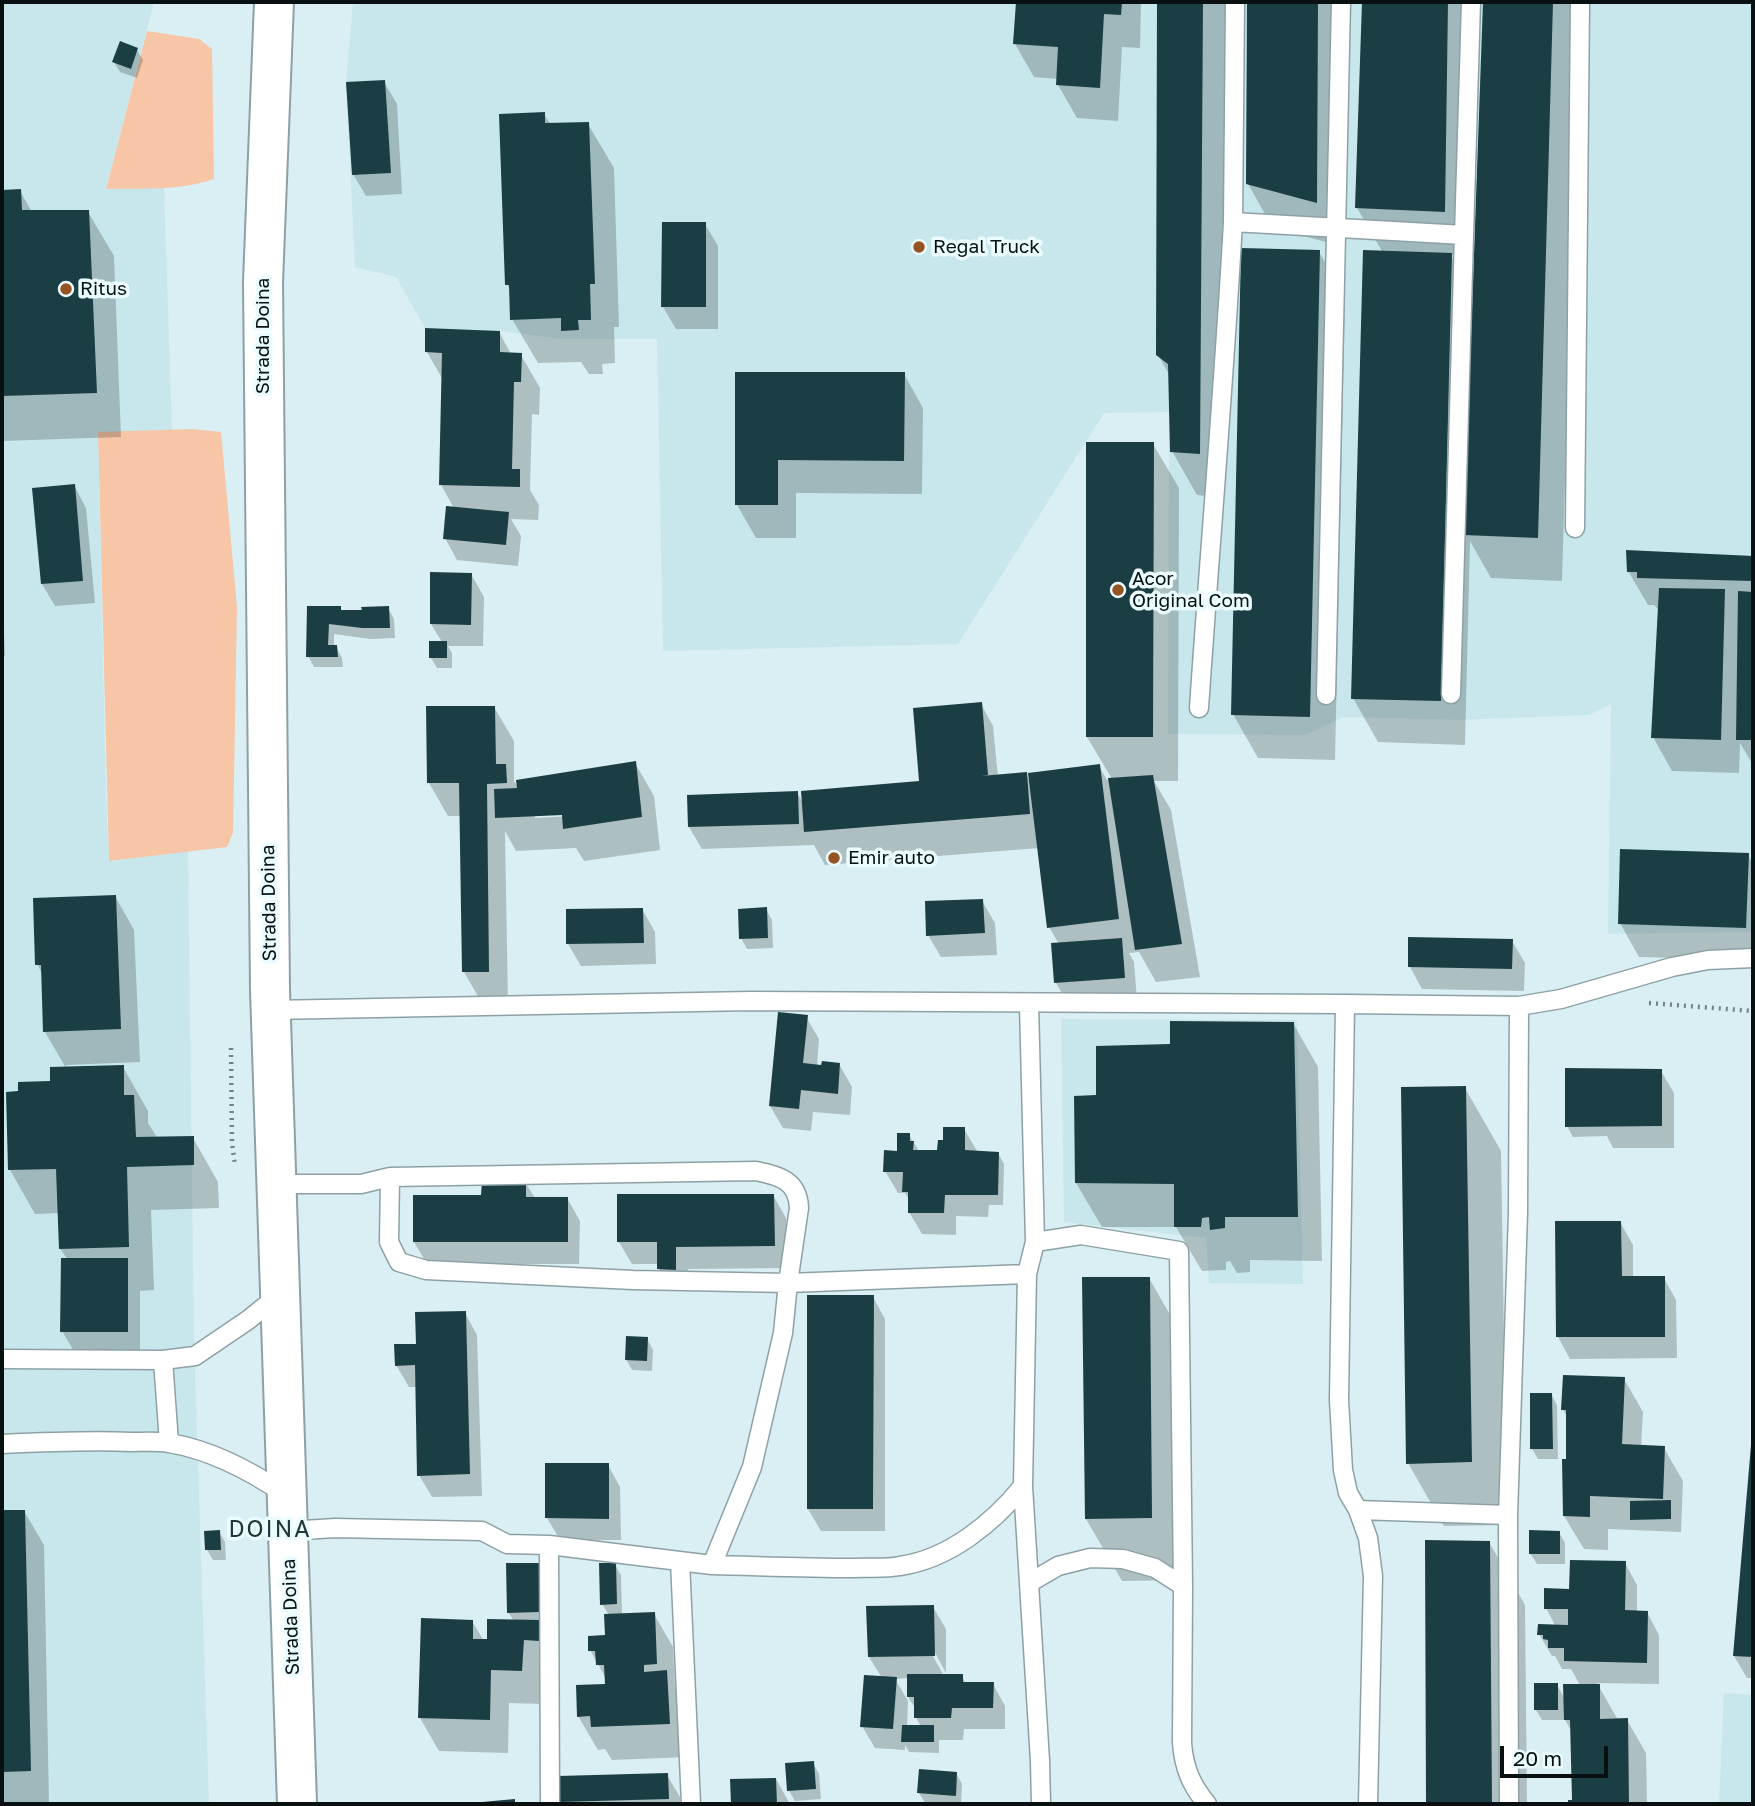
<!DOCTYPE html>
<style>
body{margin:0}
#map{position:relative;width:1755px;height:1806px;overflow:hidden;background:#daeff3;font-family:"Golos Text",sans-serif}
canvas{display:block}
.frame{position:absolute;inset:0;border:4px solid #081011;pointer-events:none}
.scale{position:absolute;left:1500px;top:1746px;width:108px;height:32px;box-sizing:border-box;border:4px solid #081011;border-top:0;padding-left:9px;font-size:21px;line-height:24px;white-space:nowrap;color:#081011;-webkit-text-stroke:5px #eafcff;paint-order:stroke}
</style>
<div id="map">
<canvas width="1755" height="1806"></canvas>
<div class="frame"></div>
<div class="scale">20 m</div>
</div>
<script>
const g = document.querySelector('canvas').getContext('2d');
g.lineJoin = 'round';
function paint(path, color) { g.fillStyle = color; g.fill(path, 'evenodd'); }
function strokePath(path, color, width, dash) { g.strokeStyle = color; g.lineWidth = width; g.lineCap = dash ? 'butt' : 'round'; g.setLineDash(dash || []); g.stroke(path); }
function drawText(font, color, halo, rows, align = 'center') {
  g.font = font + ' "Golos Text",sans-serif'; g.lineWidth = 7; g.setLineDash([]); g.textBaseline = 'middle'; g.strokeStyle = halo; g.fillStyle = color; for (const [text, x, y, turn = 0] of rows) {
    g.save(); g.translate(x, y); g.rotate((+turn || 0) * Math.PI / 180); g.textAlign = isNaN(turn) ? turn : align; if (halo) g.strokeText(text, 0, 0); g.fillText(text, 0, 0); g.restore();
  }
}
paint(new Path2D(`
 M 2,2 L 154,2 L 106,188 L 164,188 L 172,430 L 98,433 L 106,794 L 109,861 L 188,851 L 194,1340 L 209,1804 L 2,1804 Z
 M 353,2 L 1753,2 L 1753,932 L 1608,934 L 1611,704 L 1589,715 L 1459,720 L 1343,717 L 1306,735 L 1168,734 L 1169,412 L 1104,413 L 958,644 L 663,651 L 657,339 L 560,339 L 500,331 L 425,328 L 396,277 L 355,267 L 346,82 Z
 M 1061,1019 L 1297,1020 L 1303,1284 L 1209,1283 L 1206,1238 L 1064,1222 Z
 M 1724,1693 L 1753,1695 L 1753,1804 L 1719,1804 Z`), '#c7e7ec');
paint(new Path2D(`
 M 147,31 L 199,39 L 212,49 L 214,179 C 180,191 142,188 106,189 Z
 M 192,429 L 221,432 L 237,607 L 233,833 L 227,847 L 109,861 L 98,432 Z`), '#f6c6a7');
paint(new Path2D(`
 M 1017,2 L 1141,2 L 1140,48 L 1122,47 L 1118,121 L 1077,118 L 1058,85 L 1058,79 L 1034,77 L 1015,44 Z
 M 1158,2 L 1227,2 L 1224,498 L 1197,495 L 1172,451 L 1170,376 L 1158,355 Z
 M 1249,2 L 1342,2 L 1341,246 L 1273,228 L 1248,184 Z
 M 1364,2 L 1472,2 L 1470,256 L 1451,255 L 1475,295 L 1485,2 L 1579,2 L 1562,581 L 1491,578 L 1470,541 L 1465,745 L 1378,742 L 1353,698 L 1383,253 L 1357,208 Z
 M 137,50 L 143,60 L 137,78 L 120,72 L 114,62 Z
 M 384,82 L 397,104 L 402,194 L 366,196 L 353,174 Z
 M 544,114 L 551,125 L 588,124 L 614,168 L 619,327 L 614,327 L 615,363 L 602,364 L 603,374 L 589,374 L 581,362 L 538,363 L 512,319 L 511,292 L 507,284 Z
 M 20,191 L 32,212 L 88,212 L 114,256 L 121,437 L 2,441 L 2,192 Z
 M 705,224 L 718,246 L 718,329 L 676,329 L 663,307 Z
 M 1319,252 L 1345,296 L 1335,760 L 1258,758 L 1233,714 Z
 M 499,332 L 511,354 L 521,355 L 540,388 L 539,415 L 532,414 L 530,490 L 539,505 L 538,520 L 511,519 L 521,536 L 518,566 L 457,560 L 445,538 L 454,508 L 441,485 L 443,380 L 427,352 Z
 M 737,373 L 904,374 L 923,408 L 922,494 L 796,493 L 796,538 L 756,538 L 737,505 Z
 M 1153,444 L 1179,488 L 1178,781 L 1154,781 L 1171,810 L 1200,977 L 1156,982 L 1139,952 L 1129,953 L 1134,962 L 1137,1000 L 1069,1005 L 1056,983 L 1059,944 L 1049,927 L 1039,848 L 825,865 L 814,845 L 702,849 L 689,827 L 797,793 L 804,804 L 923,783 L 981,704 L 993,726 L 998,777 L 1026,774 L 1031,784 L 1099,766 L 1107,780 L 1112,779 L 1087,737 Z
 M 74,485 L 86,508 L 95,603 L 55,606 L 42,584 Z
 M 1627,552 L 1753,558 L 1753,765 L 1740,743 L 1739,773 L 1672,771 L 1653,737 L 1660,611 L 1654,605 L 1648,605 L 1628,571 Z
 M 471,574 L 484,597 L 483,646 L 448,646 L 452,653 L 452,668 L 437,668 L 431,658 L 442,642 L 431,624 Z
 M 2,576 L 5,656 L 2,656 Z
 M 340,607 L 342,611 L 388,608 L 394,619 L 395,638 L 370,639 L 334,634 L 334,647 L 336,647 L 342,658 L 343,667 L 314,667 L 308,656 Z
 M 494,707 L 514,741 L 514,781 L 519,788 L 635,763 L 654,796 L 660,850 L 584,861 L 576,848 L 516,851 L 505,831 L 508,1005 L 483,1005 L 464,972 L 462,816 L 448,816 L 429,783 ZM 571,813 L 571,816 L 535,818 L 535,815 Z
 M 1748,855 L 1753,864 L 1753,960 L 1639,957 L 1620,923 Z
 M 115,896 L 134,930 L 140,1062 L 66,1065 L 66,1068 L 45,1032 L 43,975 L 37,964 Z
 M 982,901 L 995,923 L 997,955 L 941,957 L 928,935 Z
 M 642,909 L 655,932 L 656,964 L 581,966 L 568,944 Z
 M 766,909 L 772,920 L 773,948 L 747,949 L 741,938 Z
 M 1512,941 L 1525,963 L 1524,991 L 1422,989 L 1410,967 Z
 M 806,1017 L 819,1039 L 817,1066 L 839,1064 L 852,1087 L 850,1115 L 813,1112 L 811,1131 L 783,1128 L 770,1106 Z
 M 1293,1023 L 1318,1067 L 1322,1261 L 1250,1260 L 1250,1272 L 1237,1273 L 1230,1261 L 1226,1262 L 1226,1270 L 1202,1271 L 1176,1227 L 1102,1227 L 1076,1183 L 1098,1096 L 1172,1045 Z
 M 123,1067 L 148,1111 L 148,1123 L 158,1139 L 193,1138 L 218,1182 L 219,1208 L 151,1210 L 154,1290 L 140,1291 L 140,1354 L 75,1353 L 62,1331 L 67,1259 L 60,1248 L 59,1213 L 35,1214 L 10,1170 L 19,1093 L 52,1083 Z
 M 1661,1071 L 1674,1093 L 1674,1148 L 1613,1148 L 1607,1136 L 1573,1137 L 1567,1126 Z
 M 1465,1088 L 1501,1151 L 1507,1525 L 1444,1526 L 1408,1463 Z
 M 964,1129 L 977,1151 L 998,1153 L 1004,1164 L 1003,1205 L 989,1205 L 988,1217 L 956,1216 L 956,1235 L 922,1234 L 909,1212 L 910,1201 L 905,1193 L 898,1193 L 885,1171 L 909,1135 L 919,1151 L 939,1152 L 945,1141 Z
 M 525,1182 L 535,1198 L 567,1198 L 580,1221 L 579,1264 L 427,1264 L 414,1242 L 483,1197 Z
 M 773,1195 L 786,1218 L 787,1268 L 688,1269 L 688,1291 L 672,1291 L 659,1269 L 659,1264 L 632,1264 L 619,1242 Z
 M 1620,1222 L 1633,1245 L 1633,1278 L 1664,1278 L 1676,1300 L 1677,1358 L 1570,1359 L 1558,1337 Z
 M 1149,1278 L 1185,1341 L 1188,1580 L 1122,1581 L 1086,1519 Z
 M 873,1297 L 885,1319 L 885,1531 L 821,1531 L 808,1509 Z
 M 465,1313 L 477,1335 L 482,1496 L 432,1497 L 419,1475 L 417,1387 L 409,1387 L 396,1365 L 417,1345 Z
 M 647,1339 L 653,1350 L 652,1371 L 632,1370 L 626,1359 Z
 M 1624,1379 L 1643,1412 L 1641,1447 L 1664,1448 L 1683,1481 L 1681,1532 L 1608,1529 L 1608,1550 L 1584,1549 L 1564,1516 L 1568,1418 L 1563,1410 Z
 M 1551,1394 L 1557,1405 L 1558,1459 L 1538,1459 L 1532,1449 Z
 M 1753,1443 L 1753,1678 L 1747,1678 L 1734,1656 Z
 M 608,1465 L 620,1487 L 621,1540 L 560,1540 L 547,1518 Z
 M 24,1511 L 44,1545 L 49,1804 L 2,1804 L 2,1512 Z
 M 219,1532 L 225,1542 L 226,1560 L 213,1560 L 207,1550 Z
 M 1559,1532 L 1565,1543 L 1565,1564 L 1537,1564 L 1530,1553 Z
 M 1427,1542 L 1489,1542 L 1525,1605 L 1527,1804 L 1428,1804 Z
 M 1625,1563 L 1637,1585 L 1637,1612 L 1647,1612 L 1659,1635 L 1659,1684 L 1597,1683 L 1618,1720 L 1627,1720 L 1646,1753 L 1647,1804 L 1570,1804 L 1570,1802 L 1573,1801 L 1572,1732 L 1565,1720 L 1542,1720 L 1536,1710 L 1557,1685 L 1565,1699 L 1580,1685 L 1571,1669 L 1562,1669 L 1555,1656 L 1552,1656 L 1539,1634 L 1556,1627 L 1546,1608 L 1571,1591 Z
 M 538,1564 L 550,1587 L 541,1704 L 509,1703 L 508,1753 L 439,1751 L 420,1718 L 472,1621 L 484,1641 L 489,1641 L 514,1621 L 508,1612 Z
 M 615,1565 L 621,1575 L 622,1615 L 654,1614 L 673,1647 L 675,1687 L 685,1705 L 688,1757 L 612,1760 L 605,1749 L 598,1750 L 578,1716 L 607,1685 L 607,1680 L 590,1650 L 607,1636 L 609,1615 L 602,1604 Z
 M 933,1607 L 946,1629 L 946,1673 L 932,1647 L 929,1649 L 944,1676 L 962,1676 L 966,1684 L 993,1684 L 1005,1706 L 1005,1729 L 964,1729 L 963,1740 L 939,1740 L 939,1753 L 909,1752 L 905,1745 L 905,1750 L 875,1748 L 862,1726 L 882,1678 L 869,1657 ZM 909,1678 L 909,1699 L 916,1709 L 916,1717 L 921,1727 L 907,1727 L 908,1701 L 895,1679 Z
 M 813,1763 L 819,1774 L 821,1799 L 795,1801 L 789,1791 Z
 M 956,1773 L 962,1784 L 961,1804 L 925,1803 L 919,1793 Z
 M 667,1775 L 680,1797 L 680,1804 L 562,1804 L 561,1802 Z
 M 776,1779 L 790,1804 L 733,1804 L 732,1780 Z`), '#0003');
paint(new Path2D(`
 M 1016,2 L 1122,2 L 1121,15 L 1104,14 L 1100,88 L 1056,85 L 1058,47 L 1013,44 Z
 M 1157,2 L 1203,2 L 1200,454 L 1170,452 L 1168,364 L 1156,355 Z
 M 1247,2 L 1318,2 L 1317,203 L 1246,184 Z
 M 1362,2 L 1448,2 L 1445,212 L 1355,208 Z
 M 1483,2 L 1553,2 L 1538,538 L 1464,535 Z
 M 120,41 L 138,48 L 131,69 L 112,62 Z
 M 385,80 L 391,173 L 352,175 L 346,82 Z
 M 545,112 L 545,123 L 589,122 L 595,284 L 590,284 L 591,320 L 578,320 L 579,330 L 561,331 L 561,318 L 510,320 L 509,285 L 505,285 L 499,114 Z
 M 21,189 L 22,210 L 89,210 L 97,393 L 2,396 L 2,190 Z
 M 662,222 L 706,222 L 706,307 L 661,307 Z
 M 1241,248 L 1320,250 L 1310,717 L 1231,715 Z
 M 1363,250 L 1452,253 L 1441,701 L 1351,699 Z
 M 425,328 L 500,331 L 500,352 L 522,353 L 521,382 L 514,382 L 512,469 L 520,469 L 520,487 L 439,485 L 442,353 L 425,352 Z
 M 735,372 L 905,372 L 904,461 L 778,460 L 778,505 L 735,505 Z
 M 1086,442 L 1154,442 L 1153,737 L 1086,737 Z
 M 75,484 L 83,581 L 41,584 L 32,488 Z
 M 446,506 L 509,512 L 506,545 L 443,539 Z
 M 1626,550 L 1753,556 L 1753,581 L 1637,578 L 1637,572 L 1627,572 Z
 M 430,572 L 472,573 L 471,625 L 430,624 Z
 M 1659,588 L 1725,589 L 1721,740 L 1651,738 Z
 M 1738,591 L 1753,592 L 1753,740 L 1736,740 Z
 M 307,606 L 341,606 L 341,610 L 362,610 L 361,607 L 389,606 L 390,628 L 362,628 L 329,624 L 328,645 L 337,645 L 338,657 L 306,657 Z
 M 429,641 L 447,641 L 447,658 L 429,658 Z
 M 982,702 L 988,775 L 981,776 L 1027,772 L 1030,814 L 804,832 L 801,791 L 919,781 L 913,708 Z
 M 426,706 L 495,706 L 496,764 L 506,764 L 507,783 L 487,784 L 489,972 L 462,972 L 459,783 L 427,783 Z
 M 636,761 L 642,817 L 563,829 L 562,815 L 495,818 L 494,789 L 517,788 L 516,780 Z
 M 1100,764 L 1119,919 L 1047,928 L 1028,773 Z
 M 1153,775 L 1182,944 L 1135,950 L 1108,778 Z
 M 798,791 L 799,824 L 688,827 L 687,795 Z
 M 1620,849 L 1749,853 L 1746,928 L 1618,924 Z
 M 116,895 L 121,1029 L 43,1032 L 41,965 L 35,965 L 33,898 Z
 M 983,899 L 985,933 L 926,936 L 925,901 Z
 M 767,907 L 768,938 L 739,939 L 738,909 Z
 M 643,908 L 644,943 L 566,944 L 566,909 Z
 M 1408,937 L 1513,939 L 1512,969 L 1408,967 Z
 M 1122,938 L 1125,978 L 1054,983 L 1051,943 Z
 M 778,1012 L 808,1015 L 803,1063 L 821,1065 L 822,1061 L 840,1063 L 838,1094 L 801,1090 L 799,1109 L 769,1106 Z
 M 1170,1021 L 1294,1022 L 1298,1217 L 1225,1217 L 1225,1228 L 1210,1230 L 1209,1217 L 1202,1218 L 1201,1227 L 1174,1227 L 1174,1184 L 1075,1183 L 1074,1096 L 1096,1095 L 1096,1046 L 1170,1044 Z
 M 124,1065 L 124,1095 L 134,1095 L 136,1137 L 194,1136 L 194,1165 L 127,1167 L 129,1247 L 59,1249 L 56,1169 L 8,1170 L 6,1092 L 18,1091 L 18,1082 L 50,1081 L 50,1067 Z
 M 1565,1068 L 1662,1069 L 1662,1126 L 1565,1127 Z
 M 1466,1086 L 1472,1462 L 1406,1464 L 1401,1087 Z
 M 943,1127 L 965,1127 L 965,1150 L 999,1152 L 998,1195 L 945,1195 L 944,1213 L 908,1213 L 908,1192 L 902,1192 L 903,1172 L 883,1172 L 884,1150 L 897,1151 L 897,1133 L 910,1133 L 910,1141 L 914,1141 L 913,1150 L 937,1150 L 938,1140 L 943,1140 Z
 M 482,1181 L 526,1181 L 526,1197 L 568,1197 L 568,1242 L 413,1242 L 413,1195 L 481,1195 Z
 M 617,1194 L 774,1194 L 775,1246 L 676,1247 L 676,1270 L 657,1269 L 657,1242 L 617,1242 Z
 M 1555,1221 L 1621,1221 L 1622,1276 L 1665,1276 L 1665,1337 L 1556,1337 Z
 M 61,1258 L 128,1258 L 128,1332 L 60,1332 Z
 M 1082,1277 L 1150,1277 L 1152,1518 L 1085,1519 Z
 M 807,1295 L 874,1295 L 873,1509 L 807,1509 Z
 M 466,1311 L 470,1474 L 417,1476 L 415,1365 L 395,1366 L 394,1344 L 416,1344 L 415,1312 Z
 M 626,1336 L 648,1337 L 647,1361 L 625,1360 Z
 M 1563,1375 L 1625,1377 L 1622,1444 L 1665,1446 L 1663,1499 L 1590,1496 L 1590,1517 L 1563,1516 L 1562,1459 L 1566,1459 L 1566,1410 L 1561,1410 Z
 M 1530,1393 L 1552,1393 L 1553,1449 L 1530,1449 Z
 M 1751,1445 L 1753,1445 L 1753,1657 L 1733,1656 Z
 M 545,1463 L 609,1463 L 609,1519 L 545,1518 Z
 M 1671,1500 L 1671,1519 L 1630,1520 L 1630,1501 Z
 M 2,1510 L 25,1510 L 31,1771 L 2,1772 Z
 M 220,1530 L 221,1550 L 205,1550 L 204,1531 Z
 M 1529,1530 L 1560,1531 L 1560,1554 L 1529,1554 Z
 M 1425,1540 L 1490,1541 L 1492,1804 L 1426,1804 Z
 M 1570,1560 L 1626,1561 L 1625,1610 L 1648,1611 L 1647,1663 L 1564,1661 L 1564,1648 L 1548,1648 L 1548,1640 L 1543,1639 L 1543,1635 L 1537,1635 L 1538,1624 L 1568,1625 L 1568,1609 L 1544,1609 L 1544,1588 L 1569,1589 Z
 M 506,1563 L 539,1563 L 539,1612 L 507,1613 Z
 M 599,1563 L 616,1563 L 617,1604 L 600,1605 Z
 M 934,1605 L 935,1656 L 868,1657 L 866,1606 Z
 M 655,1612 L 657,1664 L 644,1665 L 644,1672 L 667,1670 L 670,1724 L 591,1727 L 590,1716 L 577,1717 L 576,1685 L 605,1684 L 604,1665 L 596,1665 L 595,1651 L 588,1651 L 588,1636 L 605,1635 L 604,1614 Z
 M 421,1618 L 473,1620 L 473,1639 L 487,1639 L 487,1619 L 540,1620 L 539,1641 L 524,1640 L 522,1671 L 491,1670 L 490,1720 L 418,1718 Z
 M 907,1674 L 963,1674 L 963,1682 L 994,1682 L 993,1708 L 952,1708 L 951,1718 L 914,1718 L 914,1697 L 907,1697 Z
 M 864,1675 L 897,1677 L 893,1729 L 860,1727 Z
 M 1534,1683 L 1558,1683 L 1558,1710 L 1534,1710 Z
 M 1563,1684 L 1600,1684 L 1600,1719 L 1628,1718 L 1629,1804 L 1568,1804 L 1568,1800 L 1572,1800 L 1570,1720 L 1564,1720 Z
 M 902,1725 L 934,1725 L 934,1742 L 901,1742 Z
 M 814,1761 L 816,1789 L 787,1791 L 785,1763 Z
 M 919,1769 L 957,1772 L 956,1796 L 917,1793 Z
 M 668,1773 L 669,1799 L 559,1802 L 558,1776 Z
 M 776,1778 L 777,1804 L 731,1804 L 730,1779 Z
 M 515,1799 L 515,1804 L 482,1804 L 482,1802 Z`), '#1b3e44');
const lane = new Path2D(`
 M 1235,2 L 1233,222 L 1464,235 L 1451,694
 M 1464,235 L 1471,2
 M 1575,528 L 1580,2
 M 1326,695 L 1341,2
 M 1199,708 C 1210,546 1224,384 1233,222
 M 1029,1004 L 1035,1242 L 1027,1274 L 1023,1486 L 1040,1761 L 1041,1804
 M 270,1010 L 751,1001 L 1345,1004
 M 756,1171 C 779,1176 798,1180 799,1208 L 788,1283 L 633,1280 L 426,1270 L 399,1262 L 389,1242 L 390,1177 Z
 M 275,1184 L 361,1184 L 390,1177
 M 1035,1242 L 1081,1235 L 1179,1251 L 1183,1586 L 1182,1743 C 1184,1768 1191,1785 1207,1804
 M 2,1359 L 163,1360 L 195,1356 L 248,1320 L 279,1295
 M 163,1360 L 169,1443
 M 2,1444 C 45,1442 88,1440 131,1442 C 144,1442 157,1441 169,1443 C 212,1450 251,1471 286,1495
 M 1023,1486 C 993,1523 949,1559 900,1566 C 884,1569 867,1567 851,1568 C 805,1568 758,1566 712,1565 L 752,1467 L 783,1333 L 788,1283 L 1027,1274
 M 1358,1510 L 1508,1515
 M 288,1531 L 335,1528 L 482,1531 L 507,1544 L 549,1545 L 712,1565
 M 549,1545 L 550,1804
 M 680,1561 L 691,1804
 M 1029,1583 L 1058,1566 L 1090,1558 L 1123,1559 L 1155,1568 L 1183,1586
 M 1368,1804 L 1373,1576 L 1368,1538 L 1358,1510 L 1348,1493 L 1343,1470 L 1339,1400 L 1345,1004 L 1519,1006 L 1561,999 L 1672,967 L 1708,960 L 1753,958
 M 1509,1804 L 1508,1515 L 1518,1213 L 1519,1006`);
const secondary = new Path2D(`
 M 274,2 L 263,282 L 270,990 L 297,1804`);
strokePath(lane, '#8da1a5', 21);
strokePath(secondary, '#8da1a5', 42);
strokePath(new Path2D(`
 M 1649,1003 L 1753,1011
 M 231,1048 L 232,1143 L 235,1165`), '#738184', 4.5, [2, 5]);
strokePath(lane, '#fff', 18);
strokePath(secondary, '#fff', 38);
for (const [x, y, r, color] of [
 [919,247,7,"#955321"],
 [66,289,7,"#955321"],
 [1118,590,7,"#955321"],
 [834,858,7,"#955321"]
]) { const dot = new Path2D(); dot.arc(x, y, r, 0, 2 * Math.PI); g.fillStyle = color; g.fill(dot); strokePath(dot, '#eafcff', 2.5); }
drawText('19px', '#081011', '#eafcff', [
 ["Regal Truck",933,247],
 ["Ritus",80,289],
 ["Acor",1132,579],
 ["Original Com",1132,601],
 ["Emir auto",848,858]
], 'left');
drawText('19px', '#081011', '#eafcff', [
 ["Strada Doina",263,336,-90],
 ["Strada Doina",269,903,-91],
 ["Strada Doina",291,1617,-92]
]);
g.letterSpacing = '2px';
drawText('23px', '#243538', '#eafcff', [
 ["DOINA",270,1530]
]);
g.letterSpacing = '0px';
</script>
